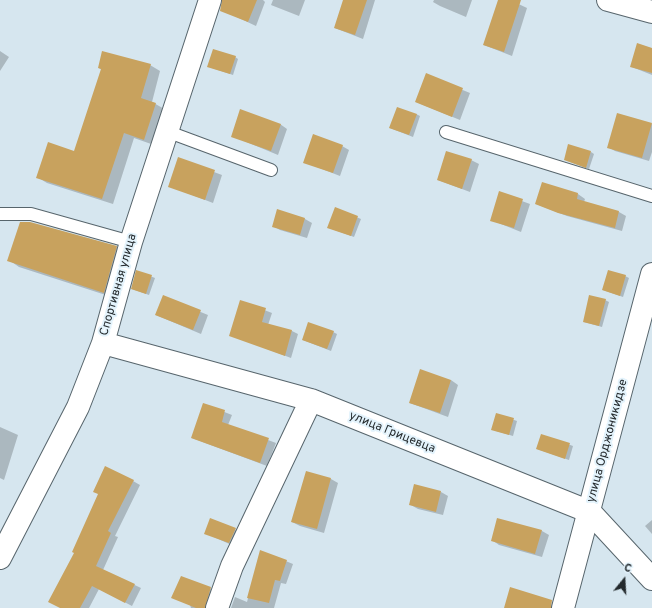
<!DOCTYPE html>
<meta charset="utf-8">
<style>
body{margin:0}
#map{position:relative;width:652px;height:608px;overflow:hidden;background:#d6e6ef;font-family:Overpass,sans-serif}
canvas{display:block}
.north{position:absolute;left:604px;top:560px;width:40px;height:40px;-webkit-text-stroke:3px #e3f3fc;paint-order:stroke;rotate:18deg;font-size:11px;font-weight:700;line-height:16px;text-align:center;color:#242a2d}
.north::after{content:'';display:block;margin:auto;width:14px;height:18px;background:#242a2d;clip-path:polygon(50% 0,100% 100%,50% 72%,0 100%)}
</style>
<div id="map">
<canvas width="652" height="608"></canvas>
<div class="north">С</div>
</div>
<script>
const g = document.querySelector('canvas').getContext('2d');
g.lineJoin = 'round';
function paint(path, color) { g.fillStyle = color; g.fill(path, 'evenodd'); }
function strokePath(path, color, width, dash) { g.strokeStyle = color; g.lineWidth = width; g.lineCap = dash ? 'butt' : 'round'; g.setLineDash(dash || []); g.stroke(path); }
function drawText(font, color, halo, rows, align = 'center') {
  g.font = font + ' Overpass,sans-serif'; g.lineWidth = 4; g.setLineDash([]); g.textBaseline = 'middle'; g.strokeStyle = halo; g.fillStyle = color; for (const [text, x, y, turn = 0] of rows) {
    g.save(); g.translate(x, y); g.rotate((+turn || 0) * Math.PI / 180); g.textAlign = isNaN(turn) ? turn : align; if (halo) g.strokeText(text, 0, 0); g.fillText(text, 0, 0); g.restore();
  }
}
paint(new Path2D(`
 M 231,0 L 263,0 L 265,2 L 256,26 L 226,12 Z
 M 273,0 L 305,0 L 299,16 L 271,5 Z
 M 344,0 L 375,0 L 363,39 L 335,28 Z
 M 434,0 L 472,0 L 466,17 L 440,6 L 433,2 Z
 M 499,0 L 510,0 L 527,8 L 512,56 L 484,45 Z
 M 652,49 L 652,75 L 632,67 Z
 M 0,51 L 9,57 L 0,71 Z
 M 235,57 L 238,59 L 233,75 L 212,68 Z
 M 150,65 L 160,71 L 152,102 L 166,110 L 154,145 L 134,138 L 113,204 L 47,183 L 37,177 L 75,152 L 102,70 L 99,68 Z
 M 426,75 L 470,93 L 460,120 L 416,102 Z
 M 416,114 L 420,116 L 413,137 L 390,128 Z
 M 618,114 L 652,124 L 652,152 L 649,161 L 615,151 L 608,147 Z
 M 280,124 L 287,129 L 278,155 L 232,136 Z
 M 342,146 L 349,150 L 340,176 L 304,162 Z
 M 591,152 L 594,154 L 589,169 L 568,161 Z
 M 179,159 L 222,175 L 213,203 L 169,186 Z
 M 471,160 L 479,164 L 470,192 L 438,180 Z
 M 500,193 L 530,204 L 521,232 L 491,220 Z
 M 578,194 L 585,199 L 584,202 L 619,212 L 626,216 L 622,231 L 567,216 L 536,204 Z
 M 335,208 L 361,219 L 354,237 L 332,229 Z
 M 278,211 L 305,219 L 312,223 L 307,238 L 280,230 L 273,226 Z
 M 116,247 L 127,253 L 115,298 L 19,267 L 9,260 Z
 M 137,271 L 155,278 L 149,295 L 132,289 Z
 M 625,276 L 629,278 L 623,297 L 603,290 Z
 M 164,297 L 208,315 L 201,334 L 156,315 Z
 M 605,300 L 609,302 L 602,327 L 584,322 Z
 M 241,301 L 272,313 L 268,325 L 292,331 L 298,334 L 291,358 L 230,335 Z
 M 333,332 L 337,334 L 331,351 L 303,340 Z
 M 451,380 L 458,385 L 448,417 L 410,403 Z
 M 204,404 L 232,415 L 228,425 L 276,443 L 267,466 L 192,438 Z
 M 497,414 L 517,421 L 513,436 L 496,431 Z
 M 0,427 L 18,435 L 4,480 L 0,478 Z
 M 542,435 L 573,446 L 569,460 L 537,449 Z
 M 307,472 L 331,479 L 338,483 L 324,533 L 300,526 L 292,522 Z
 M 133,481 L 140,485 L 115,536 L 118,537 L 103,570 L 141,588 L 132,606 L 99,589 L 89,608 L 61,608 Z
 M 441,492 L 448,496 L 443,515 L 418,509 L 411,505 Z
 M 211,519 L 243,533 L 236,547 L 205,533 Z
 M 652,520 L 652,534 L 645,526 Z
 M 542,531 L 549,535 L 542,557 L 499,545 L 492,540 Z
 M 261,551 L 293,564 L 286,584 L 281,583 L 274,608 L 231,608 L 235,597 L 247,602 Z
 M 181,577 L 217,591 L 213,608 L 191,608 Z`), '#0003');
paint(new Path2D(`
 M 222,0 L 257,0 L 248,22 L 220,11 Z
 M 343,0 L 367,0 L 355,35 L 334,28 Z
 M 498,0 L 521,0 L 504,52 L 483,45 Z
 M 637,43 L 652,48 L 652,73 L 630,67 Z
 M 213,49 L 236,56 L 230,74 L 207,67 Z
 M 102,51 L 151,64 L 141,98 L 156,103 L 144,140 L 124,133 L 102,199 L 36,178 L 48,142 L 74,151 L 101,69 L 98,68 Z
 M 426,73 L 463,88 L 452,117 L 415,102 Z
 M 397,107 L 417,114 L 409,135 L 389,128 Z
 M 240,109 L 281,124 L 271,151 L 231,137 Z
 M 617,113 L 652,123 L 642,158 L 607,148 Z
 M 313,134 L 343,145 L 333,173 L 303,163 Z
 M 568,144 L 591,151 L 586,168 L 564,160 Z
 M 446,151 L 472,159 L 462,189 L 437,180 Z
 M 178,157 L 215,170 L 205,200 L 168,187 Z
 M 542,182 L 578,193 L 577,199 L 619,211 L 615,228 L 558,213 L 535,204 Z
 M 499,191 L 523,199 L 514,228 L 490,221 Z
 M 335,207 L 358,216 L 351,236 L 327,228 Z
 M 277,209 L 305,218 L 300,235 L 272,227 Z
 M 20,222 L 30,222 L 117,246 L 104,293 L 7,261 Z
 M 136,270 L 152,275 L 146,294 L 131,289 Z
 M 608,270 L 626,275 L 620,296 L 602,290 Z
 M 163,295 L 201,310 L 193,330 L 155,315 Z
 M 589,295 L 606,299 L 599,326 L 583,322 Z
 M 240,300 L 266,308 L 262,322 L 292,330 L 285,356 L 229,336 Z
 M 308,322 L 334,331 L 327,349 L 302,340 Z
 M 420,369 L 451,380 L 440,413 L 409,403 Z
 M 203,403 L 225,410 L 222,422 L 269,438 L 260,463 L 191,438 Z
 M 496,413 L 514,418 L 509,435 L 491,430 Z
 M 541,434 L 570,443 L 565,459 L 536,449 Z
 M 105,466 L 134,480 L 108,531 L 111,533 L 96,566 L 135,584 L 125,603 L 92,586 L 80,608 L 60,608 L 48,602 L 74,553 L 72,552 L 98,494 L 93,492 Z
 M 306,471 L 331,478 L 317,529 L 291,522 Z
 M 414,484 L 441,491 L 436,512 L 409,505 Z
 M 210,518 L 236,528 L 229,543 L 204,534 Z
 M 497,518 L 542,530 L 535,554 L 491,541 Z
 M 260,550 L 287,560 L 280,581 L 275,580 L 269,603 L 247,598 Z
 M 181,576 L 211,587 L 205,608 L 196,608 L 171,598 Z
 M 510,587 L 552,600 L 551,608 L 504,608 Z`), '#c8a25e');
const service = new Path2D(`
 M 166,131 L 271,170
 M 446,132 L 652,196
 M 0,214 L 31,214 L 131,242`);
const minor = new Path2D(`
 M 103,343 L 311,400 L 590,512 L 652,579
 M 0,558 L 78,407 L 103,343 L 131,242 L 210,0
 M 217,608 L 232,566 L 311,400`);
const tertiary = new Path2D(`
 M 608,0 L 652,12
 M 563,608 L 652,274`);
strokePath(service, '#57656c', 14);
strokePath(minor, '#57656c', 24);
strokePath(tertiary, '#57656c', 24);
strokePath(service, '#fff', 12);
strokePath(minor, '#fff', 22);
strokePath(tertiary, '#fff', 22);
drawText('12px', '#242a2d', '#e3f3fc', [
 ["Спортивная улица",119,285,-74],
 ["улица Грицевца",392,433,22],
 ["улица Орджоникидзе",608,441,-75]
]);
</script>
